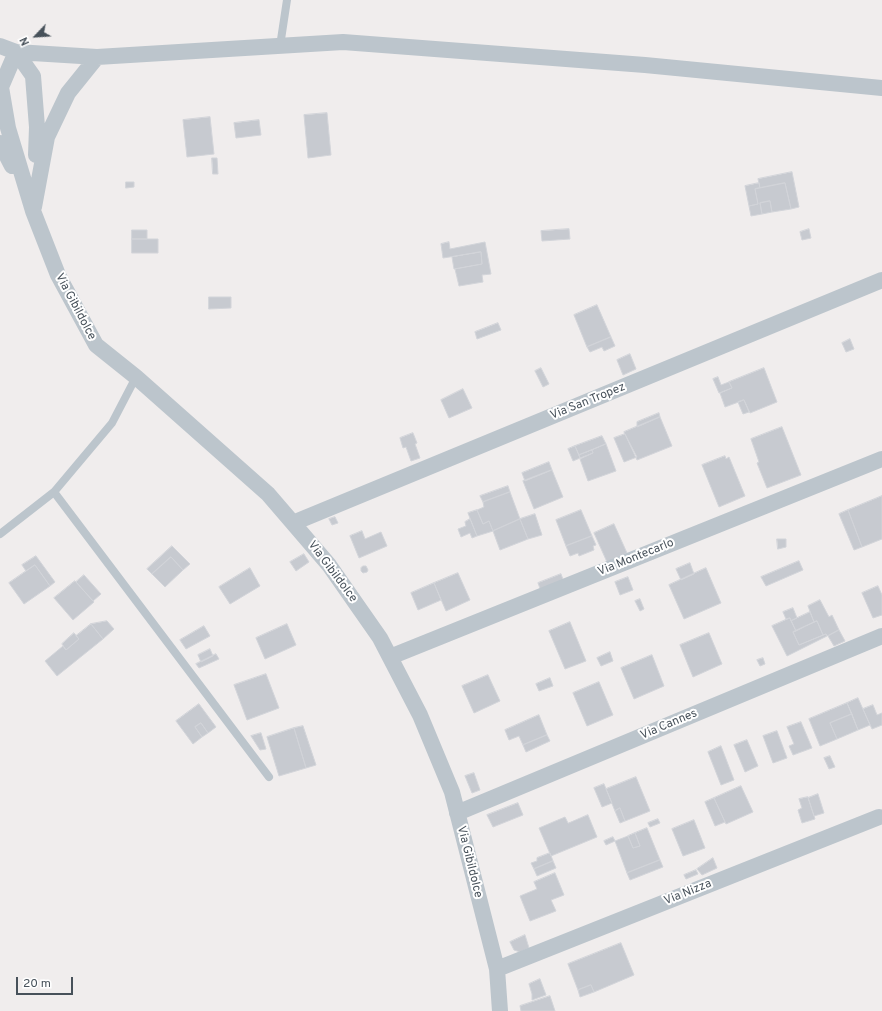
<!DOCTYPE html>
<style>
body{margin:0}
#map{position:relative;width:882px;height:1011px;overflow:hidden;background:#f0eded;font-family:Overpass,sans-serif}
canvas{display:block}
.north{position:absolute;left:16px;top:16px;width:40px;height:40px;-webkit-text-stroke:3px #fff;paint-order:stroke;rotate:245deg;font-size:11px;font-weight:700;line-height:16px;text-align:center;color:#47515a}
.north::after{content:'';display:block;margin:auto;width:14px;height:18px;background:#47515a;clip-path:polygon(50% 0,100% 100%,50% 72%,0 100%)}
.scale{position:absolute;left:16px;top:977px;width:57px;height:18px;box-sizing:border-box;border:2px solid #47515a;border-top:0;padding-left:5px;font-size:12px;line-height:14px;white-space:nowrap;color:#47515a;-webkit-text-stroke:3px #fff;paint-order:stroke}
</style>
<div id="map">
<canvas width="882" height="1011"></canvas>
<div class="north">N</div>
<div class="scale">20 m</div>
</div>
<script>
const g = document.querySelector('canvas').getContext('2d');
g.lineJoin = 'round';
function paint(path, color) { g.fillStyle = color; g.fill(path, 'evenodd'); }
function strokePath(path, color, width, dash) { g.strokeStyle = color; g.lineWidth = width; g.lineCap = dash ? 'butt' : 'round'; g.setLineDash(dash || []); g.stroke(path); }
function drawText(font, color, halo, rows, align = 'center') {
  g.font = font + ' Overpass,sans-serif'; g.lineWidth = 4; g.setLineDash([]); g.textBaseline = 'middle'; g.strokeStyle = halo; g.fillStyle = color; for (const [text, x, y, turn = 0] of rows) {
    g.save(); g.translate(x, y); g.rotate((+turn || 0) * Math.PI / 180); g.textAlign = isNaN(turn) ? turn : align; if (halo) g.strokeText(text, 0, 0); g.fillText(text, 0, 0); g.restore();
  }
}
const building = new Path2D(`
 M 327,113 L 331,155 L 308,158 L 304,115 Z
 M 210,117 L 214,154 L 187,157 L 183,120 Z
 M 259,120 L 261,135 L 236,138 L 234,123 Z
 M 212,158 L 217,158 L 218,174 L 213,174 Z
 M 792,172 L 799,207 L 791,209 L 785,183 L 760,188 L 758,179 Z
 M 126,182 L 134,182 L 134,187 L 126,188 Z
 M 759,183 L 760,188 L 755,189 L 758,204 L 749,206 L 745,186 Z
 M 785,183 L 791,209 L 772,212 L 770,201 L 760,203 L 762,214 L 751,216 L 749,206 L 758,204 L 755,189 Z
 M 770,201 L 772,212 L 762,214 L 760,203 Z
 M 569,229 L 570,239 L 542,241 L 541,231 Z
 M 809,229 L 811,238 L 802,240 L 800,232 Z
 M 132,230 L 147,230 L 147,239 L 132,239 Z
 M 132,239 L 158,239 L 158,253 L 132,253 Z
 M 449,242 L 450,249 L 485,242 L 491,274 L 482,275 L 483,282 L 459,286 L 455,269 L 482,264 L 481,252 L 443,258 L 441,244 Z
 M 481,252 L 482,264 L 454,269 L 452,257 Z
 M 209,297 L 231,297 L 231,308 L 209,309 Z
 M 597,305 L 611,337 L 587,347 L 574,315 Z
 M 498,323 L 501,330 L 477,339 L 475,332 Z
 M 611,337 L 615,346 L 604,351 L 602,347 L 590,352 L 587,347 Z
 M 850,339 L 854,349 L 846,352 L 842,343 Z
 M 630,354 L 636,369 L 623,375 L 617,360 Z
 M 541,368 L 549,384 L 543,387 L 535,371 Z
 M 764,368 L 777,402 L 750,413 L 744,400 L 725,407 L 720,393 L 732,388 L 729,382 Z
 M 718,377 L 721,385 L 729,382 L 732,388 L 719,393 L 713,379 Z
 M 463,389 L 472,408 L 449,418 L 441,400 Z
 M 744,400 L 749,412 L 743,414 L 738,402 Z
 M 659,413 L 660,417 L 637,427 L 637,422 Z
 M 660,417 L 672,446 L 637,460 L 624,432 Z
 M 782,427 L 801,475 L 767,488 L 757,463 L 759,462 L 751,439 Z
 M 413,433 L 417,443 L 415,444 L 420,458 L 411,461 L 406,447 L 403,448 L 400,438 Z
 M 625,434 L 637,457 L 624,462 L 614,438 Z
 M 602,436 L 606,444 L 579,455 L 575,446 Z
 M 606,444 L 616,471 L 588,481 L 580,459 L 593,453 L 592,450 Z
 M 575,446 L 580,458 L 573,461 L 568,449 Z
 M 592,450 L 593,453 L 580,458 L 579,455 Z
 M 725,456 L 726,459 L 729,457 L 745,496 L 719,507 L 702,465 Z
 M 549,462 L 552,470 L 525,481 L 522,473 Z
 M 552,470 L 563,497 L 534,509 L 523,481 Z
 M 508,486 L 510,492 L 483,502 L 480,496 Z
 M 510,492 L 520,519 L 493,531 L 489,521 L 483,524 L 477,510 L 484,507 L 483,502 Z
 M 882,496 L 882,539 L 862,547 L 848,510 Z
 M 477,510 L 483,524 L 489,521 L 493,531 L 477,536 L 468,513 Z
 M 581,510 L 592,536 L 566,546 L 556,520 Z
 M 848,510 L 862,547 L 854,550 L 839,514 Z
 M 535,514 L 542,535 L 528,539 L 520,519 Z
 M 335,517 L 338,523 L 332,525 L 329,519 Z
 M 470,519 L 477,536 L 472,538 L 470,533 L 461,537 L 458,529 L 466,526 L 465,522 Z
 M 520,519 L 528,539 L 500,550 L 493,531 Z
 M 614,524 L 627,553 L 607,562 L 594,533 Z
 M 362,531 L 365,539 L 381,532 L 387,546 L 359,558 L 350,536 Z
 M 592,536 L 596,545 L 593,546 L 594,550 L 579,556 L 578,553 L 570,556 L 566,546 Z
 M 777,539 L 786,539 L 786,547 L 778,549 Z
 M 172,546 L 190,564 L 183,570 L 171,557 L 152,574 L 147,569 Z
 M 304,554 L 309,562 L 296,571 L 290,562 Z
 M 36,556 L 55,582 L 50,586 L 35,565 L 26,571 L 22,565 Z
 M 171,557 L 183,570 L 165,587 L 152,574 Z
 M 799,561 L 803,570 L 766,586 L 761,577 Z
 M 690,563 L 694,574 L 681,580 L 676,569 Z
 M 35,565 L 50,586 L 24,604 L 9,583 Z
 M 363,566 L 366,566 L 368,570 L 367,572 L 363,573 L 361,571 L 361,568 Z
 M 250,568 L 260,586 L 230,604 L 219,587 Z
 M 706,568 L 721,603 L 684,619 L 669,585 Z
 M 458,573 L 470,600 L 446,611 L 434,583 Z
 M 561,574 L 564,582 L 541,591 L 538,583 Z
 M 84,575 L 101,594 L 93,601 L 76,582 Z
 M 628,577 L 633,590 L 620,595 L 615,582 Z
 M 75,581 L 94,602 L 73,620 L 54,598 Z
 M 434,583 L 441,600 L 418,610 L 411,593 Z
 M 878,586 L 882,595 L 882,615 L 873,618 L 862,593 Z
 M 640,599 L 644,609 L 640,611 L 635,601 Z
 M 820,600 L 829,617 L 832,615 L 839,630 L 828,636 L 826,634 L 823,635 L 817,621 L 814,622 L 808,606 Z
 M 793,608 L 797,618 L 791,621 L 790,618 L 786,619 L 783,612 Z
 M 810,612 L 814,622 L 796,631 L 791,621 Z
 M 790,618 L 796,631 L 793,632 L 799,645 L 826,634 L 827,636 L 787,656 L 772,626 Z
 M 107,621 L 114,629 L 103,639 L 91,624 Z
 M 817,621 L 823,635 L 799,645 L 793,632 Z
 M 570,622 L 586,661 L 565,669 L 549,631 Z
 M 91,624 L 103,639 L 57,676 L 45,661 L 63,646 L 66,650 L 79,639 L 76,636 Z
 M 287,624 L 296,645 L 265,659 L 256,638 Z
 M 204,626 L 210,636 L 186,649 L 180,640 Z
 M 839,630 L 845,641 L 834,646 L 828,636 Z
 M 74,633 L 79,639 L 66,650 L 62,644 Z
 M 709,633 L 722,664 L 693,677 L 680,645 Z
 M 210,649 L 213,656 L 201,662 L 198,655 Z
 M 610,652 L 613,661 L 601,666 L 597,658 Z
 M 216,654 L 219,659 L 199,668 L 196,664 Z
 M 652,655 L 664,686 L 634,699 L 621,668 Z
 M 763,658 L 765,664 L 760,666 L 757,660 Z
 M 266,674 L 279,708 L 247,720 L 234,685 Z
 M 488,675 L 500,701 L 474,713 L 462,686 Z
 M 550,678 L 553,686 L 539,691 L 536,684 Z
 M 599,682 L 613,715 L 587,726 L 573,693 Z
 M 858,698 L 870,725 L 858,730 L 847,703 Z
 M 847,703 L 852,714 L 830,723 L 837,739 L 820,746 L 809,719 Z
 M 199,704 L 216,727 L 208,733 L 201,723 L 195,727 L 202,737 L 193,744 L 176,721 Z
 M 873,705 L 877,715 L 882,713 L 882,725 L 872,729 L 863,709 Z
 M 852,714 L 858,730 L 837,739 L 830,723 Z
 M 539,715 L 547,735 L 523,745 L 519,736 L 509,740 L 505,730 Z
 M 801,722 L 812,748 L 793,755 L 789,746 L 794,744 L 787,727 Z
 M 201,723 L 208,733 L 202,737 L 195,727 Z
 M 303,726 L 316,765 L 306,768 L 294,728 Z
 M 294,728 L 306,768 L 279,776 L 267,737 Z
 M 777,731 L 787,758 L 773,763 L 763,736 Z
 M 261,733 L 266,749 L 260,750 L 251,736 Z
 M 547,735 L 550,741 L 526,752 L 523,745 Z
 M 747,740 L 758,766 L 745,772 L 734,745 Z
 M 721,746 L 734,780 L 721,785 L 708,752 Z
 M 830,756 L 835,767 L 829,769 L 824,758 Z
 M 474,773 L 480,790 L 472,793 L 465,776 Z
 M 636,777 L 650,811 L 625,821 L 620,808 L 615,811 L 606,789 Z
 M 604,784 L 612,803 L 602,807 L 594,788 Z
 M 741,786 L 753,812 L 726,824 L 714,798 Z
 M 818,794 L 824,813 L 814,816 L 808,798 Z
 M 808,797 L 815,819 L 802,823 L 798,810 L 802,808 L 799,799 Z
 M 714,798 L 725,822 L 715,826 L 705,802 Z
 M 518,803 L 523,815 L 493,827 L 487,815 Z
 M 620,808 L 625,821 L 620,823 L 615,811 Z
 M 588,815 L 597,837 L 551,856 L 539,828 L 565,817 L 568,823 Z
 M 658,819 L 660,823 L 650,827 L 648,823 Z
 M 694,820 L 705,848 L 683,856 L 672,829 Z
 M 647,828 L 660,860 L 627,873 L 615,841 L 628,836 L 633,848 L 640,846 L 635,833 Z
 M 635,833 L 640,846 L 633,848 L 628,836 Z
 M 613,837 L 615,841 L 606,845 L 604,841 Z
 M 550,853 L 553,861 L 534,869 L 531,863 L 537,861 L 537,858 Z
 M 713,858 L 717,868 L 702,875 L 697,869 Z
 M 660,860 L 663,867 L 630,880 L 627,873 Z
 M 553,861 L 556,868 L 537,876 L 534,869 Z
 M 696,870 L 698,874 L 686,879 L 684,875 Z
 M 555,873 L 564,895 L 551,900 L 556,911 L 530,921 L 520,896 L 537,889 L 534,882 Z
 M 525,935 L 529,948 L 520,952 L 514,950 L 510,942 Z
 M 621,943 L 634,975 L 594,992 L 591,985 L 578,990 L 568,964 Z
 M 540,979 L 546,995 L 532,1000 L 532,994 L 529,984 Z
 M 591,985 L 594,992 L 580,997 L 578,990 Z
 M 550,996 L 555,1011 L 521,1011 L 520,1006 Z`);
paint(building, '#c7cad0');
strokePath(building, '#d2d4d9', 1);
strokePath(new Path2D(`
 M 280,46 L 287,0
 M 136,377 L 112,423 L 54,492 L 269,777
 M 0,534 L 54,492`), '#bcc5cc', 8);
strokePath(new Path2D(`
 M 0,46 L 16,52 L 97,57 L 343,42 L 645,65 L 882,88
 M 16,52 L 1,87 L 8,128 L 33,211 L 58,275 L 96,345 L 136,377 L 268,494 L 329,565 L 380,638 L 420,715 L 452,792 L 497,969 L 500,1011
 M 16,52 L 33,76 L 37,127 L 36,155
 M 0,143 L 12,166
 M 34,207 L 47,137 L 68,93 L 97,57
 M 293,523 L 882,280
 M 390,657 L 882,459
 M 457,813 L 882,636
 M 497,969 L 879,817`), '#bcc5cc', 16);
drawText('12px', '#47515a', '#fff', [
 ["Via Gibildolce",75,307,62],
 ["Via San Tropez",588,402,-22],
 ["Via Montecarlo",636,558,-22],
 ["Via Gibildolce",332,572,53],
 ["Via Cannes",669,725,-23],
 ["Via Gibildolce",469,862,76],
 ["Via Nizza",688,893,-22]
]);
</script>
